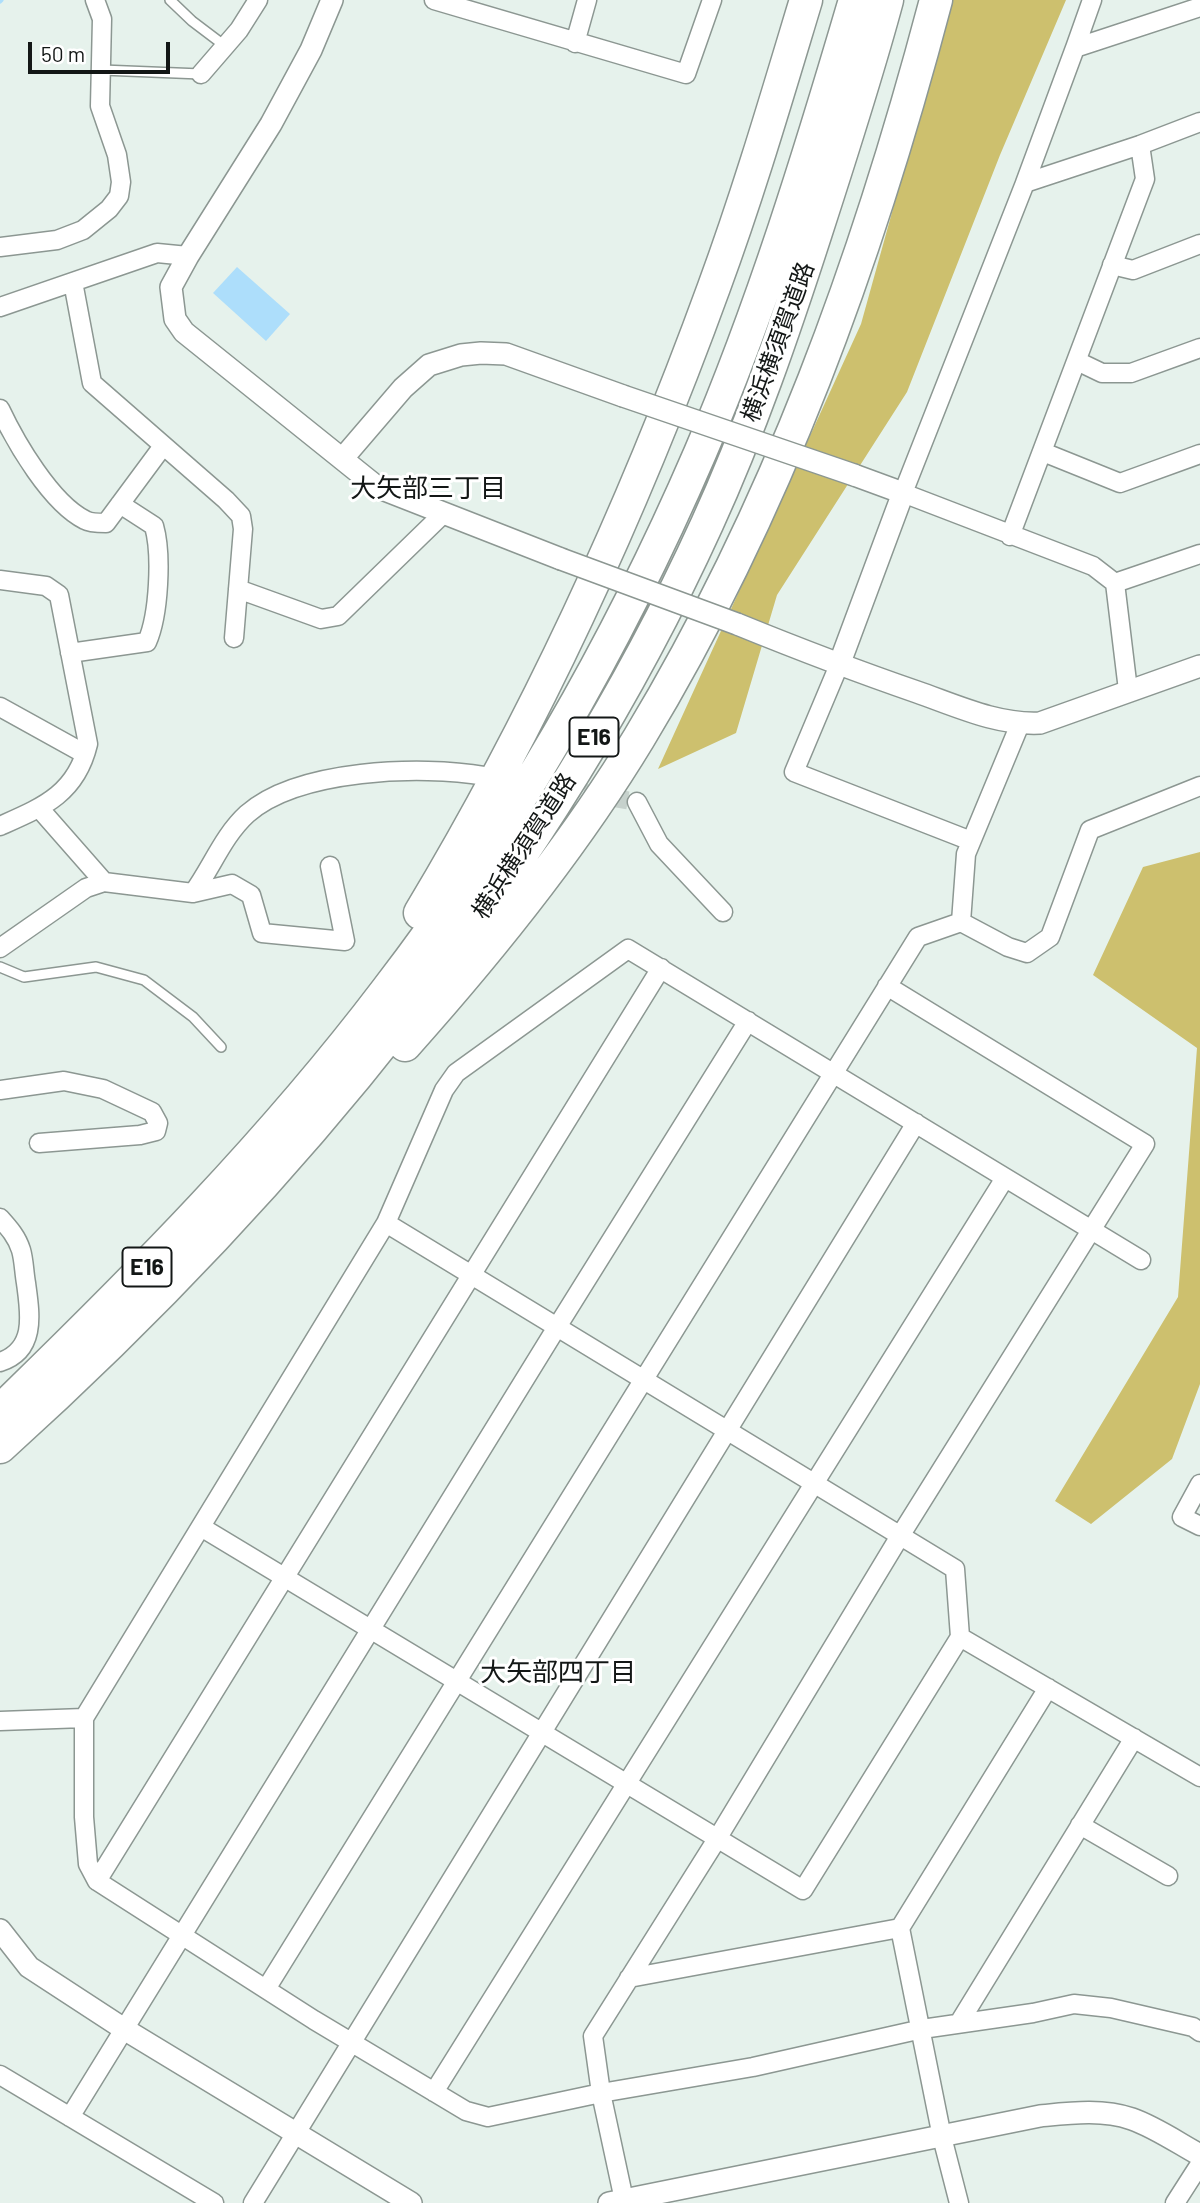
<!DOCTYPE html>
<meta charset="utf-8">
<style>
body{margin:0}
#map{position:relative;width:1200px;height:2203px;overflow:hidden;background:#e6f2ec;font-family:Barlow,sans-serif}
canvas{display:block}
.scale{position:absolute;left:28px;top:42px;width:142px;height:32px;box-sizing:border-box;border:4px solid #131716;border-top:0;padding-left:9px;font-size:21px;line-height:24px;white-space:nowrap;color:#131716;-webkit-text-stroke:5px #fff;paint-order:stroke}
</style>
<div id="map">
<canvas width="1200" height="2203"></canvas>
<div class="scale">50 m</div>
</div>
<script>
const g = document.querySelector('canvas').getContext('2d');
g.lineJoin = 'round';
function paint(path, color) { g.fillStyle = color; g.fill(path, 'evenodd'); }
function strokePath(path, color, width, dash) { g.strokeStyle = color; g.lineWidth = width; g.lineCap = dash ? 'butt' : 'round'; g.setLineDash(dash || []); g.stroke(path); }
function drawText(font, color, halo, rows, align = 'center') {
  g.font = font + ' Barlow,"Noto Sans JP",sans-serif'; g.lineWidth = 6; g.setLineDash([]); g.textBaseline = 'middle'; g.strokeStyle = halo; g.fillStyle = color; for (const [text, x, y, turn = 0] of rows) {
    g.save(); g.translate(x, y); g.rotate((+turn || 0) * Math.PI / 180); g.textAlign = isNaN(turn) ? turn : align; if (halo) g.strokeText(text, 0, 0); g.fillText(text, 0, 0); g.restore();
  }
}
paint(new Path2D(`
 M 951,0 L 1066,0 L 1000,155 L 907,392 L 777,595 L 736,733 L 658,769 L 861,324 Z
 M 1200,852 L 1200,1384 L 1172,1459 L 1091,1524 L 1055,1501 L 1178,1297 L 1197,1048 L 1093,975 L 1143,867 Z`), '#cdc06e');
paint(new Path2D(`
 M 237,267 L 290,314 L 266,341 L 213,293 Z`), '#addefb');
strokePath(new Path2D(`
 M 0,1 L 1,0`), '#addefb', 5);
strokePath(new Path2D(`
 M 557,788 L 637,802`), '#c6d1cc', 18, [18, 9]);
const service = new Path2D(`
 M 170,0 L 192,21 L 225,46
 M 102,70 L 201,74
 M 0,967 L 24,977 L 96,967 L 144,980 L 193,1017 L 221,1047`);
const minor = new Path2D(`
 M 434,0 L 686,74 L 712,0
 M 1092,0 L 1075,48 L 1200,7
 M 575,43 L 587,0
 M 201,74 L 239,30 L 258,0
 M 1025,183 L 1075,48
 M 0,247 L 57,240 L 83,230 L 109,209 L 119,196 L 121,182 L 117,155 L 100,106 L 102,19 L 95,0
 M 1112,265 L 1133,270 L 1200,244
 M 73,282 L 92,383 L 226,500 L 241,516 L 243,529 L 234,638
 M 0,307 L 157,253 L 188,256
 M 1077,361 L 1102,373 L 1131,373 L 1200,348
 M 0,409 C 16,443 51,503 85,520 C 90,523 100,523 106,523 L 163,446
 M 1043,452 L 1120,483 L 1200,454
 M 1010,536 L 1145,179 L 1140,145
 M 0,580 L 46,586 L 59,595 L 88,744 C 76,794 43,807 0,826
 M 1115,583 L 1200,554
 M 238,589 L 321,619 L 338,616 L 444,513
 M 70,653 L 147,642 C 159,615 162,554 154,526 L 120,504
 M 839,665 L 794,772 L 971,841
 M 1128,690 L 1115,583 L 1093,566 L 903,493 L 1025,183 L 1140,145 L 1200,122
 M 0,707 L 85,754
 M 637,802 L 659,844 L 723,912
 M 39,808 L 104,882
 M 193,893 C 212,867 223,836 247,814 C 298,769 421,765 485,776
 M 961,922 L 1008,947 L 1027,953 L 1050,937 L 1090,830 L 1200,786
 M 0,948 L 86,888 L 104,882 L 193,893 L 232,884 L 251,895 L 262,933 L 345,941 L 330,866
 M 0,1090 L 64,1081 L 103,1089 L 152,1112 L 158,1123 L 156,1131 L 140,1135 L 39,1143
 M 0,1218 C 9,1228 17,1237 21,1250 C 24,1260 24,1272 26,1283 C 30,1313 37,1350 0,1362
 M 1141,1260 L 628,949 L 456,1073 L 444,1090 L 386,1223 L 84,1718 L 84,1817 L 88,1864 L 97,1881 L 314,2020 L 466,2111 L 488,2117 L 601,2093 L 753,2067 L 922,2029 L 1033,2013 L 1074,2004 L 1111,2008 L 1193,2027 L 1200,2032
 M 1200,1484 L 1182,1517 L 1200,1526
 M 201,1527 L 803,1890 L 960,1637 L 955,1569 L 386,1223
 M 960,1637 L 1200,1777
 M 0,1721 L 84,1718
 M 1080,1825 L 1168,1876
 M 97,1881 L 661,968
 M 900,1928 L 1048,1688
 M 629,1978 L 900,1928 L 942,2137 L 959,2203
 M 266,1989 L 918,937 L 961,922 L 966,854 L 1020,724
 M 959,2023 L 1134,1738
 M 0,2075 L 214,2203
 M 434,2092 L 1005,1178
 M 70,2117 L 557,1327 L 748,1021
 M 624,2200 L 601,2093 L 593,2036 L 717,1839 L 900,1536 L 1145,1144 L 887,986
 M 253,2203 L 916,1123
 M 1175,2203 L 1200,2164`);
const tertiary = new Path2D(`
 M 332,0 L 311,50 L 271,124 L 188,256 L 171,287 L 175,319 L 184,332 L 377,487 L 561,559
 M 343,458 L 403,388 L 429,365 L 461,355 L 481,353 L 506,354 L 623,396
 M 737,624 C 796,648 856,671 917,692 C 957,706 997,725 1040,723 L 1200,666
 M 839,665 L 903,493 L 854,475
 M 0,1930 L 29,1967 L 124,2029 L 411,2203
 M 609,2203 L 1040,2116 C 1071,2113 1102,2109 1132,2119 C 1155,2127 1178,2143 1200,2155`);
const motorway = new Path2D(`
 M 420,913 C 539,715 635,504 714,287 C 749,192 777,96 806,0
 M 405,1045 C 490,950 573,847 639,738 C 778,508 868,258 936,0
 M 0,1411 C 137,1278 271,1143 387,990 C 513,826 618,643 700,453 C 763,306 810,153 855,0
 M 0,1447 C 285,1190 547,876 707,524 C 750,430 784,331 816,232 C 841,155 866,78 887,0`);
strokePath(service, '#8c9792', 12);
strokePath(minor, '#8c9792', 21);
strokePath(tertiary, '#8c9792', 24);
strokePath(motorway, '#8c9792', 35);
strokePath(service, '#fff', 9);
strokePath(minor, '#fff', 18);
strokePath(tertiary, '#fff', 21);
strokePath(motorway, '#fff', 32);
const tertiaryBridge = new Path2D(`
 M 623,396 L 854,475
 M 561,559 L 737,624`);
strokePath(tertiaryBridge, '#8c9792', 24, []);
strokePath(tertiaryBridge, '#fff', 21);
for (const [x, y, w] of [
 [594,737,49],
 [147,1267,49]
]) { const box = new Path2D(); box.roundRect(x - w / 2, y - 19.5, w, 39, 5); g.fillStyle = '#fff'; g.fill(box); strokePath(box, '#131716', 2); }
drawText('bold 23px', '#131716', null, [
 ["E16",594,737],
 ["E16",147,1267]
]);
drawText('24px', '#131716', '#fff', [
 ["横浜横須賀道路",778,342,-70],
 ["横浜横須賀道路",524,846,-57]
]);
drawText('26px', '#131716', '#fff', [
 ["大矢部三丁目",428,488],
 ["大矢部四丁目",558,1672]
]);
</script>
